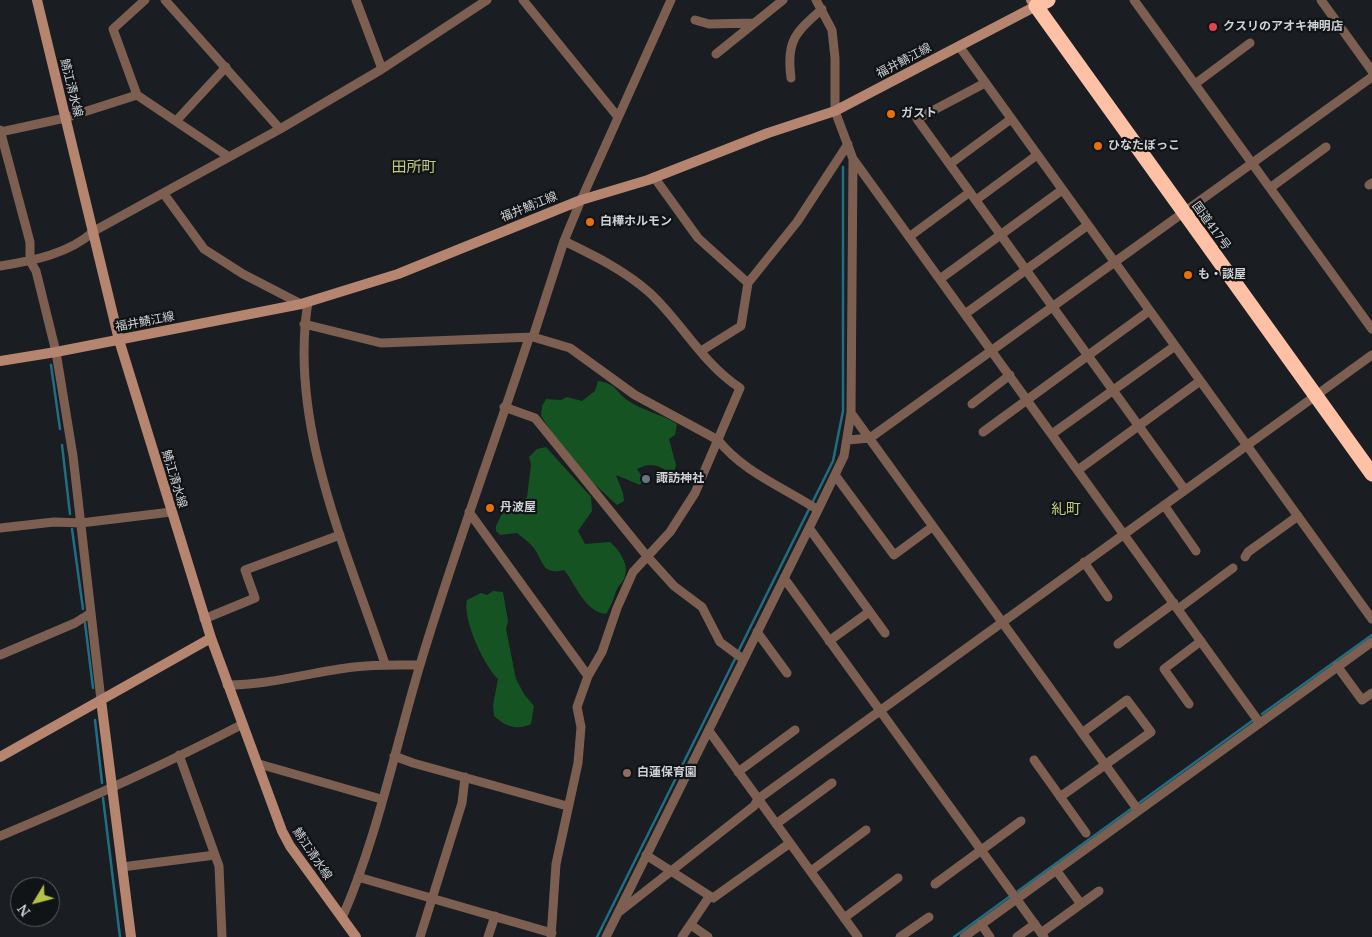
<!DOCTYPE html>
<meta charset="utf-8">
<style>
body{margin:0}
#map{position:relative;width:1372px;height:937px;overflow:hidden;background:#1a1d21;font-family:"Noto Serif",serif}
canvas{display:block}
.north{position:absolute;left:10px;top:877px;width:50px;height:50px;box-sizing:border-box;background:#111417;border:1px solid #5d6063;border-radius:50%;rotate:233deg;font-size:14px;font-weight:700;line-height:20px;text-align:center;color:#cfd1d4}
.north::after{content:'';display:block;margin:auto;width:18px;height:22px;background:#b8c147;clip-path:polygon(50% 0,100% 100%,50% 72%,0 100%)}
</style>
<div id="map">
<canvas width="1372" height="937"></canvas>
<div class="north">N</div>
</div>
<script>
const g = document.querySelector('canvas').getContext('2d');
g.lineJoin = 'round';
function paint(path, color) { g.fillStyle = color; g.fill(path, 'evenodd'); }
function strokePath(path, color, width, dash) { g.strokeStyle = color; g.lineWidth = width; g.lineCap = dash ? 'butt' : 'round'; g.setLineDash(dash || []); g.stroke(path); }
function drawText(font, color, halo, rows, align = 'center') {
  g.font = font + ' "Noto Serif","Noto Sans JP",serif'; g.lineWidth = 4.5; g.setLineDash([]); g.textBaseline = 'middle'; g.strokeStyle = halo; g.fillStyle = color; for (const [text, x, y, turn = 0] of rows) {
    g.save(); g.translate(x, y); g.rotate((+turn || 0) * Math.PI / 180); g.textAlign = isNaN(turn) ? turn : align; if (halo) g.strokeText(text, 0, 0); g.fillText(text, 0, 0); g.restore();
  }
}
paint(new Path2D(`
 M 598,381 C 617,384 615,391 627,400 C 643,411 662,414 677,424 L 675,435 L 669,439 L 676,465 L 673,476 C 661,466 652,461 637,469 L 644,480 L 640,485 L 616,475 L 623,493 L 624,501 L 617,505 L 590,480 L 553,434 L 541,416 L 542,406 L 546,399 L 561,400 L 567,397 L 582,401 L 595,391 Z
 M 546,447 L 591,497 L 592,511 L 578,531 L 585,544 L 610,542 C 619,550 629,563 625,576 C 624,581 619,585 617,589 C 613,599 612,605 606,614 C 584,611 577,586 564,570 C 540,576 544,559 532,546 C 528,541 522,537 517,533 L 500,535 L 496,531 L 496,526 L 506,505 L 516,505 L 527,497 L 531,465 L 529,457 L 537,449 Z
 M 493,591 L 503,592 L 508,621 L 506,629 L 516,679 L 524,694 L 534,706 L 531,724 C 516,731 505,726 494,716 L 493,705 L 498,679 C 484,666 462,618 467,600 L 481,593 L 487,595 Z`), '#165322');
strokePath(new Path2D(`
 M 51,365 L 60,429
 M 62,445 L 70,514
 M 72,529 L 83,609
 M 85,623 L 93,688
 M 738,652 L 833,461 L 843,411 L 843,167
 M 1262,714 L 1372,635
 M 95,720 L 102,783
 M 103,798 L 120,937
 M 1139,803 L 1252,721
 M 1018,891 L 1131,809
 M 597,937 L 736,657
 M 954,937 L 1009,897`), '#1f6e83', 2.5);
strokePath(new Path2D(`
 M 145,0 L 113,29 L 137,95 L 229,157
 M 165,0 L 280,129
 M 356,0 L 382,69
 M 523,0 L 618,117
 M 1134,0 L 1372,329
 M 1321,0 L 1372,71
 M 695,20 L 709,24 L 754,23
 M 959,46 L 1372,619
 M 716,54 L 783,0
 M 791,78 C 786,41 795,33 822,9
 M 985,83 L 917,119 L 1185,490
 M 1195,84 L 1250,43
 M 176,121 L 226,67
 M 0,130 L 30,242 L 30,261 L 36,271 L 56,352 L 73,456 L 101,700
 M 0,132 L 65,118 L 137,95
 M 853,159 L 1259,722
 M 950,164 L 1011,119
 M 654,177 L 698,238 L 748,283
 M 1369,185 L 1372,183
 M 1270,188 L 1326,147
 M 164,194 L 204,249 L 243,274 L 301,304
 M 976,200 L 1037,155
 M 909,237 L 970,192
 M 0,266 C 32,261 69,254 94,231 L 280,129 L 382,69 L 487,0
 M 940,279 L 1062,190
 M 308,302 C 288,424 347,551 385,664
 M 965,314 L 1088,225
 M 304,324 L 381,343 L 533,337 L 570,348 L 635,395 L 718,440 C 743,472 785,488 818,510
 M 533,337 L 564,241 L 581,200 L 671,0
 M 701,351 L 741,326 L 748,283 L 797,222 L 848,144
 M 972,404 L 1010,375
 M 504,407 L 535,418 L 646,555 L 674,586 L 702,607 L 720,642 L 743,659
 M 851,413 L 1138,810
 M 983,432 L 1149,311
 M 1052,434 L 1175,346
 M 848,440 L 870,438 L 1372,77
 M 1078,470 L 1200,381
 M 835,475 L 894,555 L 932,527
 M 1164,505 L 1196,551
 M 469,512 L 588,676
 M 0,528 L 54,522 L 81,523 L 171,512
 M 809,528 L 885,633
 M 1245,557 L 1248,552 L 1298,516
 M 1084,562 L 1108,597
 M 784,578 L 1044,937
 M 1178,609 L 1233,568
 M 204,619 L 255,598 L 245,570 L 340,535
 M 757,632 L 787,673
 M 829,641 L 869,612
 M 1118,644 L 1174,603
 M 0,655 L 75,623 L 91,613
 M 1337,666 L 1362,700 L 1372,693
 M 227,685 C 270,685 311,672 354,667 C 376,664 397,665 420,665
 M 1189,704 L 1164,669 L 1201,641
 M 709,731 L 858,937
 M 179,755 L 219,866 L 222,937
 M 394,756 L 413,763 L 567,806
 M 1034,760 L 1086,833
 M 259,764 L 381,799
 M 738,772 L 795,730
 M 1060,797 L 1151,732 L 1127,700 L 1082,733
 M 776,824 L 832,783
 M 0,836 C 82,802 164,765 243,724
 M 646,855 L 713,898 L 790,843
 M 122,867 L 215,855
 M 1056,870 L 1081,904
 M 811,871 L 866,830
 M 358,877 L 552,933
 M 935,884 L 1021,821
 M 619,912 L 754,806 L 758,799 L 1372,355
 M 342,918 C 377,839 395,748 420,665 C 453,555 493,447 529,338
 M 844,918 L 898,878
 M 981,924 L 990,937
 M 691,925 L 708,937
 M 1041,933 L 1099,891
 M 420,937 L 462,803 L 465,777
 M 488,937 L 495,916
 M 551,937 L 556,864 L 578,763 L 581,727 L 577,707 L 588,676 L 602,652 L 617,608 L 633,572 L 670,532 L 695,493 L 740,388 C 703,364 682,323 650,293 C 624,270 595,256 564,241
 M 606,937 L 818,510 L 844,456 L 851,413 L 853,159 L 835,111 L 835,58 L 832,30 L 816,0
 M 682,937 L 709,897
 M 900,937 L 929,917
 M 964,937 L 1372,642
 M 1017,937 L 1035,924`), '#7d5f51', 9);
strokePath(new Path2D(`
 M 37,0 L 119,340 L 211,638 L 282,831 L 290,846 L 356,937
 M 0,361 L 56,352 L 301,304 L 398,274 L 581,200 L 648,180 L 768,133 L 835,111 L 1036,6 L 1031,0
 M 101,700 L 131,937
 M 0,757 L 211,638`), '#b5856f', 10);
strokePath(new Path2D(`
 M 1048,0 L 1036,6 L 1372,474`), '#fec1a6', 15);
for (const [x, y, r, color] of [
 [1213,27,5,"#e0444e"],
 [891,114,5,"#e8710a"],
 [1098,146,5,"#e8710a"],
 [590,222,5,"#e8710a"],
 [1188,275,5,"#e8710a"],
 [646,479,5,"#6b7280"],
 [490,508,5,"#e8710a"],
 [627,773,5,"#8d6e63"]
]) { const dot = new Path2D(); dot.arc(x, y, r, 0, 2 * Math.PI); g.fillStyle = color; g.fill(dot); strokePath(dot, '#111417', 2); }
drawText('bold 12px', '#cfd1d4', '#111417', [
 ["クスリのアオキ神明店",1223,27],
 ["ガスト",901,114],
 ["ひなたぼっこ",1108,146],
 ["白樺ホルモン",600,222],
 ["も・談屋",1198,275],
 ["諏訪神社",656,479],
 ["丹波屋",500,508],
 ["白蓮保育園",637,773]
], 'left');
drawText('12px', '#cfd1d4', '#111417', [
 ["福井鯖江線",904,61,-28],
 ["鯖江清水線",71,88,76],
 ["福井鯖江線",529,207,-22],
 ["国道417号",1211,226,54],
 ["福井鯖江線",145,322,-11],
 ["鯖江清水線",174,479,73],
 ["鯖江清水線",312,854,56]
]);
drawText('15px', '#c1c97c', '#111417', [
 ["田所町",414,168],
 ["糺町",1066,510]
]);
</script>
